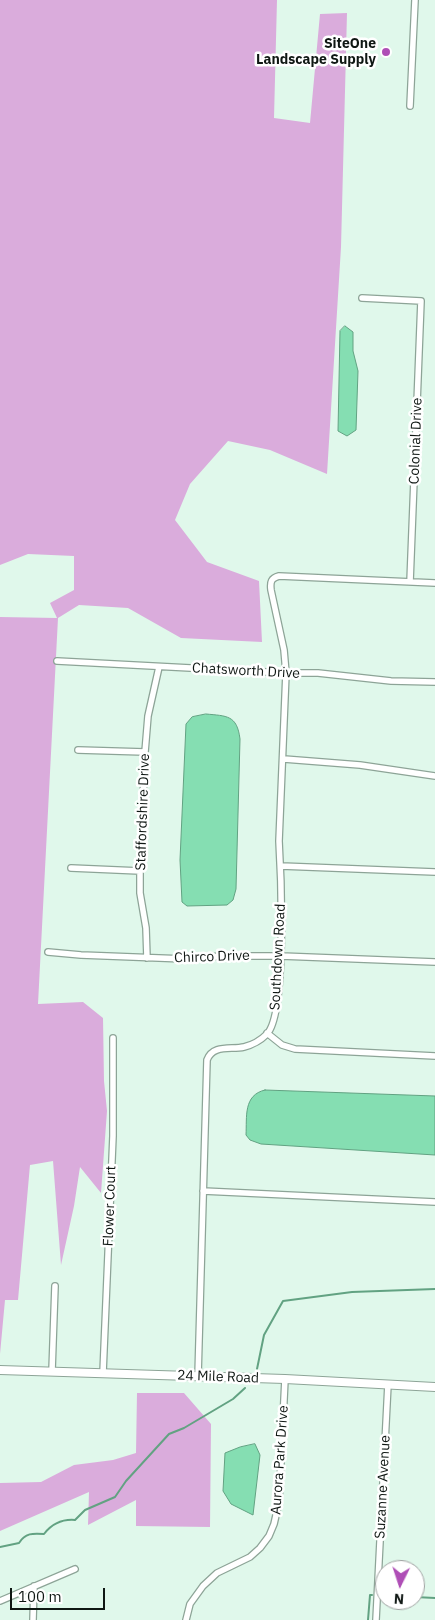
<!DOCTYPE html>
<style>
body{margin:0}
#map{position:relative;width:435px;height:1620px;overflow:hidden;background:#e0f8eb;font-family:"IBM Plex Sans",sans-serif}
canvas{display:block}
.north{position:absolute;left:375px;top:1560px;width:50px;height:50px;box-sizing:border-box;background:#fff;border:1px solid #9fa2a1;border-radius:50%;rotate:184deg;font-size:14px;font-weight:700;line-height:20px;text-align:center;color:#0f1713}
.north::after{content:'';display:block;margin:auto;width:18px;height:22px;background:#af4eb6;clip-path:polygon(50% 0,100% 100%,50% 72%,0 100%)}
.scale{position:absolute;left:10px;top:1588px;width:95px;height:22px;box-sizing:border-box;border:2px solid #0f1713;border-top:0;padding-left:6px;font-size:15px;line-height:18px;white-space:nowrap;color:#0f1713;-webkit-text-stroke:4px #fff;paint-order:stroke}
</style>
<div id="map">
<canvas width="435" height="1620"></canvas>
<div class="north">N</div>
<div class="scale">100 m</div>
</div>
<script>
const g = document.querySelector('canvas').getContext('2d');
g.lineJoin = 'round';
function paint(path, color) { g.fillStyle = color; g.fill(path, 'evenodd'); }
function strokePath(path, color, width, dash) { g.strokeStyle = color; g.lineWidth = width; g.lineCap = dash ? 'butt' : 'round'; g.setLineDash(dash || []); g.stroke(path); }
function drawText(font, color, halo, rows, align = 'center') {
  g.font = font + ' "IBM Plex Sans",sans-serif'; g.lineWidth = 5; g.setLineDash([]); g.textBaseline = 'middle'; g.strokeStyle = halo; g.fillStyle = color; for (const [text, x, y, turn = 0] of rows) {
    g.save(); g.translate(x, y); g.rotate((+turn || 0) * Math.PI / 180); g.textAlign = isNaN(turn) ? turn : align; if (halo) g.strokeText(text, 0, 0); g.fillText(text, 0, 0); g.restore();
  }
}
paint(new Path2D(`
 M 0,0 L 277,0 L 274,118 L 310,123 L 320,14 L 347,13 L 341,247 L 327,474 L 270,450 L 228,441 L 190,484 L 175,520 L 207,562 L 259,581 L 262,642 L 181,638 L 128,608 L 79,605 L 58,618 L 38,1004 L 83,1002 L 103,1018 L 104,1081 L 107,1111 L 101,1193 L 80,1167 L 74,1206 L 61,1265 L 53,1161 L 30,1165 L 18,1300 L 5,1300 L 0,1354 L 0,617 L 57,618 L 50,603 L 74,590 L 74,556 L 28,554 L 0,565 Z
 M 137,1393 L 184,1393 L 211,1424 L 210,1527 L 136,1526 L 136,1500 L 88,1525 L 89,1492 L 0,1531 L 0,1483 L 41,1482 L 74,1465 L 113,1460 L 136,1453 Z`), '#daacdc');
const water = new Path2D(`
 M 345,326 L 353,332 L 353,351 L 358,371 L 356,430 L 347,436 L 338,431 L 340,331 Z
 M 206,714 C 227,716 237,715 240,739 L 236,889 L 233,900 L 227,905 L 187,906 L 182,902 L 180,860 L 186,724 L 192,717 Z
 M 265,1090 L 435,1096 L 435,1155 L 261,1144 L 250,1140 L 246,1135 C 247,1117 243,1095 265,1090 Z
 M 255,1444 L 260,1455 L 253,1515 L 231,1504 L 223,1491 L 225,1453 L 240,1447 Z`);
paint(water, '#85deb2');
strokePath(water, '#62a282', 1);
strokePath(new Path2D(`
 M 257,1369 L 264,1335 L 283,1301 L 352,1292 L 435,1289
 M 0,1547 L 19,1543 C 25,1533 33,1533 44,1534 C 51,1525 62,1519 75,1520 L 85,1510 L 115,1497 L 126,1481 L 169,1434 L 184,1428 L 233,1399 L 245,1388
 M 383,1595 L 385,1595
 M 415,1597 L 435,1598
 M 368,1620 L 370,1595 L 372,1595`), '#62a282', 2);
const minor = new Path2D(`
 M 410,106 L 415,0
 M 362,298 L 421,301 L 410,582
 M 57,661 L 286,673 L 318,673 L 391,681 L 435,682
 M 78,750 L 145,752
 M 284,759 L 360,765 L 435,776
 M 281,866 L 435,872
 M 71,868 L 140,871
 M 48,952 L 81,955 L 185,959 L 221,956 L 281,956 L 435,962
 M 147,958 L 146,928 L 140,893 L 140,871 L 145,752 L 148,716 L 159,667
 M 267,1033 L 282,1045 L 295,1049 L 435,1056
 M 203,1191 L 435,1202
 M 52,1371 L 55,1286
 M 103,1373 L 113,1136 L 113,1038
 M 198,1376 L 207,1060 C 213,1044 231,1050 244,1047 C 252,1045 261,1040 267,1034 C 287,1013 281,874 279,841 L 286,673 L 284,650 L 271,590 C 270,582 271,578 279,576 L 435,583
 M 0,1601 L 75,1569
 M 33,1620 L 34,1586
 M 186,1620 L 190,1604 L 203,1586 L 217,1573 L 250,1557 L 260,1548 L 269,1536 L 274,1524 L 279,1502 L 285,1379
 M 376,1620 L 388,1384`);
const tertiary = new Path2D(`
 M 0,1370 L 285,1379 L 435,1387`);
strokePath(minor, '#8da497', 8);
strokePath(tertiary, '#8da497', 10);
strokePath(minor, '#fff', 5.5);
strokePath(tertiary, '#fff', 8);
for (const [x, y, r, color] of [
 [386,52,5,"#af4eb6"]
]) { const dot = new Path2D(); dot.arc(x, y, r, 0, 2 * Math.PI); g.fillStyle = color; g.fill(dot); strokePath(dot, '#fff', 2); }
drawText('bold 14px', '#0f1713', '#fff', [
 ["SiteOne",376,44],
 ["Landscape Supply",376,60]
], 'right');
drawText('14px', '#0f1713', '#fff', [
 ["Colonial Drive",416,441,-88],
 ["Chatsworth Drive",246,671,3],
 ["Staffordshire Drive",143,812,-88],
 ["Chirco Drive",212,957,-2],
 ["Southdown Road",278,957,-87],
 ["Flower Court",110,1206,-88],
 ["24 Mile Road",218,1377,2],
 ["Aurora Park Drive",280,1460,-86],
 ["Suzanne Avenue",383,1487,-87]
]);
</script>
